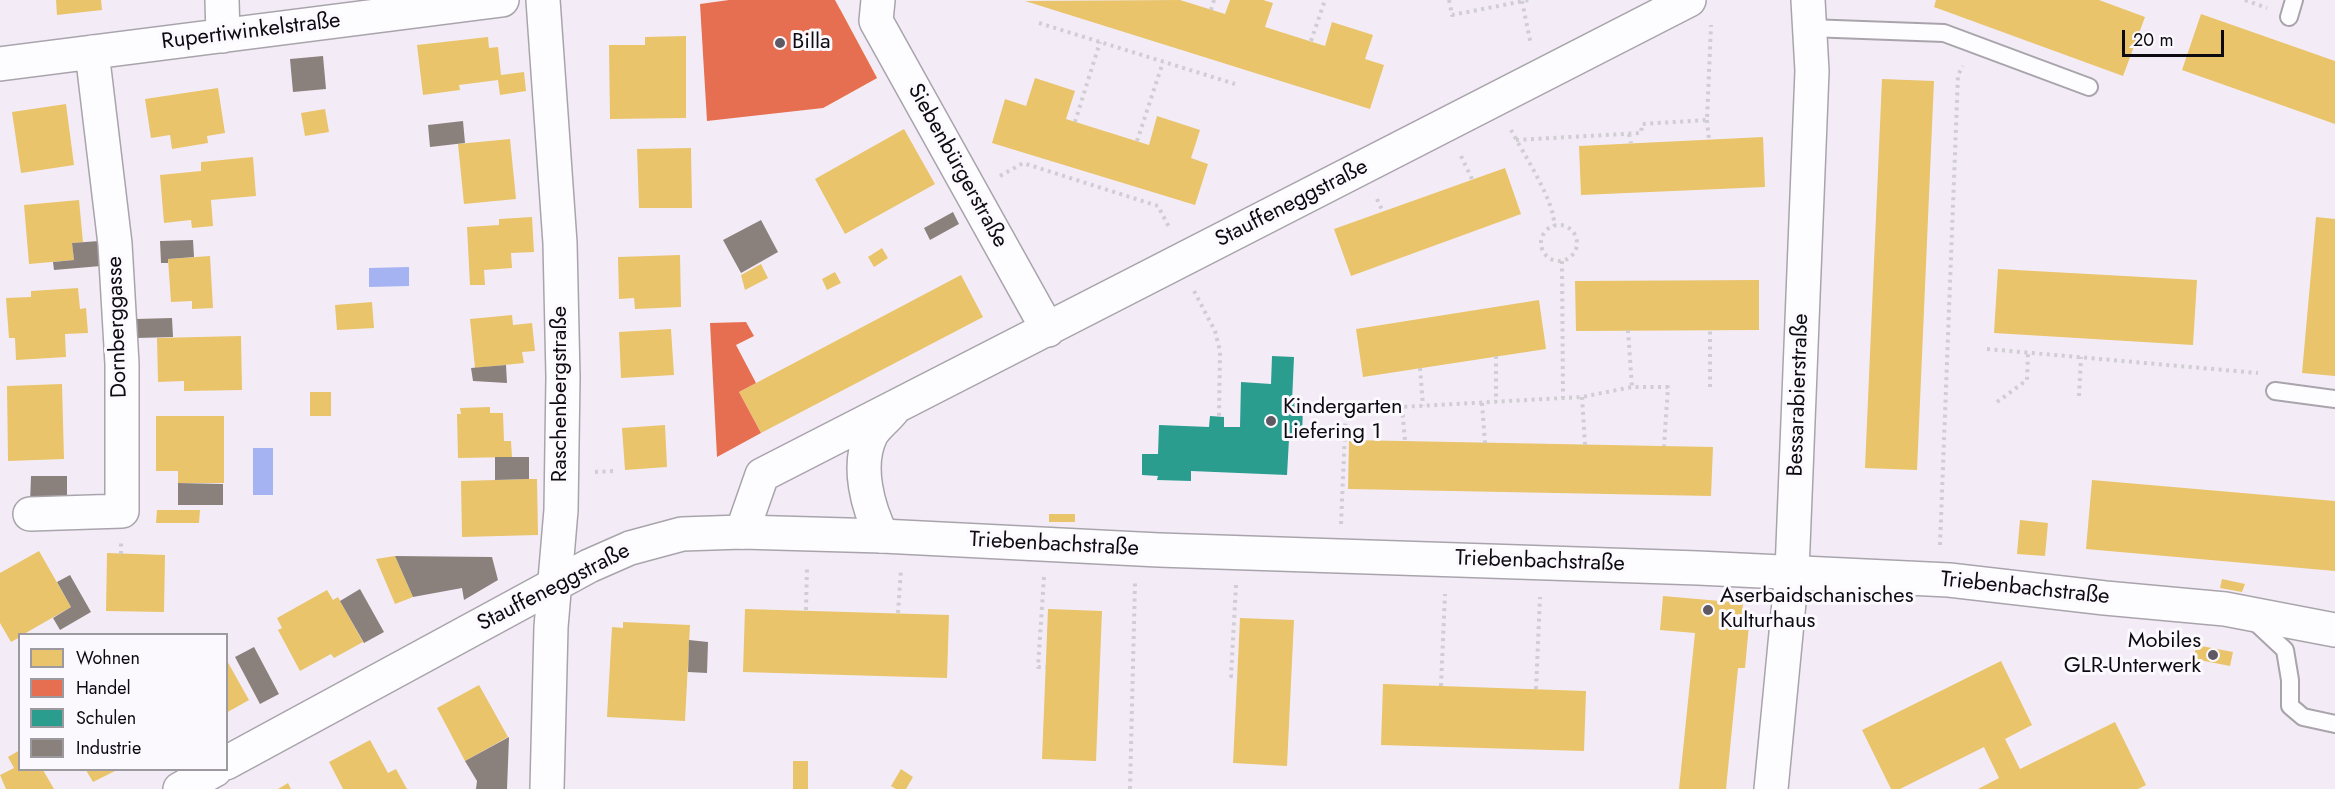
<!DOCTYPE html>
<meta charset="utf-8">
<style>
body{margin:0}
#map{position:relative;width:2335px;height:789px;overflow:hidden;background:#f3ecf7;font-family:Jost,sans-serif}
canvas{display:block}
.legend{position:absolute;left:18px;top:633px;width:210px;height:138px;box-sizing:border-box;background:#fbf9fd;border:2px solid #9c999f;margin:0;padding:8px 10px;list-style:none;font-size:18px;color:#0e0a11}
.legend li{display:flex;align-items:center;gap:12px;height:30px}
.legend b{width:30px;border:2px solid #9c999f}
.scale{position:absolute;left:2122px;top:30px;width:102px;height:27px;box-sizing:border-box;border:3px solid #0e0a11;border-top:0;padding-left:8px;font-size:18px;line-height:21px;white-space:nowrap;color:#0e0a11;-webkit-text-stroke:4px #fbf9fd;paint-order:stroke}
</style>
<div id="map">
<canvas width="2335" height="789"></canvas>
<ul class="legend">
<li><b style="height:16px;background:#e9c46a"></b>Wohnen</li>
<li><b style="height:16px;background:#e76f51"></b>Handel</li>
<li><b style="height:16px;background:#2a9d8f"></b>Schulen</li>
<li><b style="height:16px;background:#8a817c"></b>Industrie</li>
</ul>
<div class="scale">20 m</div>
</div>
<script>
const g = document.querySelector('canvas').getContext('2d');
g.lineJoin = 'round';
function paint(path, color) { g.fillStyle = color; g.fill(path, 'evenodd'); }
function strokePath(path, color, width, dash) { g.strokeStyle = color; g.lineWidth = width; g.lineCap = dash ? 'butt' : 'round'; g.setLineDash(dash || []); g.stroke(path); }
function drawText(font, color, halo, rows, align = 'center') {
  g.font = font + ' Jost,sans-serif'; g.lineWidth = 6; g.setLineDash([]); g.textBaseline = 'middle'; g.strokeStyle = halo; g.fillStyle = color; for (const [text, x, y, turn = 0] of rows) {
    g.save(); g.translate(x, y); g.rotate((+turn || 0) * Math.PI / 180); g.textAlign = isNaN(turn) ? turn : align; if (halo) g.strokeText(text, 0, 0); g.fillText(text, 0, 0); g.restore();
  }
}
paint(new Path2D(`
 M 409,267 L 409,286 L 369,287 L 369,268 Z
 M 253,448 L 273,448 L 273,495 L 253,495 Z`), '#a5b3f2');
paint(new Path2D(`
 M 56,0 L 101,0 L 102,10 L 57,15 Z
 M 1180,0 L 1225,14 L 1230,0 L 1263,0 L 1273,3 L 1265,27 L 1325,46 L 1332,22 L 1373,35 L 1365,59 L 1384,65 L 1370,109 L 1025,1 Z
 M 1936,0 L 2099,0 L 2145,17 L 2123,76 L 1934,7 Z
 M 840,9 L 877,78 L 823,108 L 788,41 Z
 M 2201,14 L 2335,61 L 2335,124 L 2182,70 Z
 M 686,36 L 686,118 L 610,119 L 609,45 L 645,45 L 645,37 Z
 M 488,37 L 489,48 L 498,47 L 501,75 L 524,72 L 526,91 L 500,95 L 498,80 L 459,85 L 460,90 L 423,95 L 417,45 Z
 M 1035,78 L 1075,91 L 1066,119 L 1149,145 L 1157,116 L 1200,130 L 1191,158 L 1208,164 L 1195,205 L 992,143 L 1005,99 L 1026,106 Z
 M 1882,79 L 1934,81 L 1917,470 L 1865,468 Z
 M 218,88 L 225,133 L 207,136 L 208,143 L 172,149 L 170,135 L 151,138 L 145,99 Z
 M 66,104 L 74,165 L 21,173 L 12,112 Z
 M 325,109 L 329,132 L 305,136 L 301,113 Z
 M 904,129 L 935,184 L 845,234 L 815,179 Z
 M 1763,137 L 1765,187 L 1581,195 L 1579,146 Z
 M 510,139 L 516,199 L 464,204 L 458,144 Z
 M 691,148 L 692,208 L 639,208 L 637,149 Z
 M 253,157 L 256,196 L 211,200 L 213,226 L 192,228 L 191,220 L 164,223 L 160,175 L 201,171 L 201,162 Z
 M 1505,168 L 1521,214 L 1351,276 L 1334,229 Z
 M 79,200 L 83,242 L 72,243 L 74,260 L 29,264 L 24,205 Z
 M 532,217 L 534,252 L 511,253 L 512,268 L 484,270 L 485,285 L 470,285 L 467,227 L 499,225 L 499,219 Z
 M 2316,217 L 2335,219 L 2335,376 L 2302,373 Z
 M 882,248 L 888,258 L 874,267 L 868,257 Z
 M 680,255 L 681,307 L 635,309 L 634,298 L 619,299 L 618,257 Z
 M 210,256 L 213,308 L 192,309 L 192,301 L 171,302 L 168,259 Z
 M 761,264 L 768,278 L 745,290 L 741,275 Z
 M 1998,269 L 2197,280 L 2193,345 L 1994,333 Z
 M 835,272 L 841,283 L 827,290 L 822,279 Z
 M 961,275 L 983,317 L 761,433 L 739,392 Z
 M 1759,280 L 1759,330 L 1576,331 L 1575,281 Z
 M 78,288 L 80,309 L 86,308 L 88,333 L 65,334 L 66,357 L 16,360 L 15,338 L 9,338 L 6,298 L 31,297 L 31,291 Z
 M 1539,300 L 1546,349 L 1363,377 L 1356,329 Z
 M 372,302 L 374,328 L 337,330 L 335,305 Z
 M 512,315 L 513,325 L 532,323 L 535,351 L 522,352 L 524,363 L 475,368 L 470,319 Z
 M 671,329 L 674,375 L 621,378 L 619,332 Z
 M 241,336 L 242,390 L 184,391 L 184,381 L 158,382 L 157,338 Z
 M 62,384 L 64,459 L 8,461 L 7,386 Z
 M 310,392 L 331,392 L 331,416 L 310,416 Z
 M 490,407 L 490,413 L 503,413 L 504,441 L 511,441 L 512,457 L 458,458 L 457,414 L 461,414 L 460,408 Z
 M 156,416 L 224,416 L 224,483 L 178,483 L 178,471 L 156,471 Z
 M 665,425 L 667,467 L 625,470 L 622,428 Z
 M 1349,440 L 1713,447 L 1711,496 L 1348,489 Z
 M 529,479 L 537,479 L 538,535 L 462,537 L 461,481 Z
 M 2092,480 L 2335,501 L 2335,571 L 2086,549 Z
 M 157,510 L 200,510 L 199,523 L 156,523 Z
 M 1049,514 L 1075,514 L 1075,522 L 1049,522 Z
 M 2020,520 L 2048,523 L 2045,556 L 2017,554 Z
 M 39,551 L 71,607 L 24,634 L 20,634 L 20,637 L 11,642 L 0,623 L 0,573 Z
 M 107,553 L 165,555 L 164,612 L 106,611 Z
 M 395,556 L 413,597 L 395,604 L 376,559 Z
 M 2222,579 L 2245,584 L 2242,592 L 2220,588 Z
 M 327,590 L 333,600 L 338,597 L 363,642 L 334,658 L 331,654 L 300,671 L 278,630 L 282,628 L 277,618 Z
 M 1663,596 L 1743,603 L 1742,613 L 1750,614 L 1745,668 L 1738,668 L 1726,789 L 1679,789 L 1695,633 L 1660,630 Z
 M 745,609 L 949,615 L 947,678 L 743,672 Z
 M 1048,609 L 1102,611 L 1096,761 L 1042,759 Z
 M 1240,618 L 1294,620 L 1287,766 L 1233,763 Z
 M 623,622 L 690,625 L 685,721 L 607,717 L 612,627 L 623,628 Z
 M 2196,645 L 2233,652 L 2230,666 L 2194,659 Z
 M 226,659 L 249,700 L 226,713 Z
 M 2001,661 L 2032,725 L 2005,739 L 2020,769 L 2115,722 L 2146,785 L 2138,789 L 1978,789 L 1999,778 L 1984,747 L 1900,789 L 1891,789 L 1862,730 Z
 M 1383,684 L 1586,691 L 1584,751 L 1381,745 Z
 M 479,685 L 508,737 L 465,761 L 437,708 Z
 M 370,740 L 388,773 L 396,769 L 407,789 L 343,789 L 329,762 Z
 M 20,750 L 20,770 L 43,770 L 54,789 L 6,789 L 0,775 L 14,768 L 8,757 Z
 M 793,761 L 808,761 L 808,789 L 793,789 Z
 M 901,769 L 913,777 L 906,789 L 896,789 L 891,786 Z
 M 86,770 L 117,770 L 93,782 Z
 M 288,783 L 291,789 L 278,789 Z`), '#e9c46a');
paint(new Path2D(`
 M 729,0 L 835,0 L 877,78 L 823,108 L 707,121 L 700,4 Z
 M 746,322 L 754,336 L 736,345 L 756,383 L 739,392 L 761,433 L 717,457 L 710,323 Z`), '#e76f51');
paint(new Path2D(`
 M 1272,356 L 1294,357 L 1292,402 L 1303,403 L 1302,440 L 1289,439 L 1287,475 L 1191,471 L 1191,481 L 1157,480 L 1158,476 L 1142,475 L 1142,454 L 1158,454 L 1159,425 L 1209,427 L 1210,416 L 1224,417 L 1224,427 L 1240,427 L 1241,382 L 1271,384 Z`), '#2a9d8f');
paint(new Path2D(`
 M 323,56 L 326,89 L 293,92 L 290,59 Z
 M 463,121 L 465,143 L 430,147 L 428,125 Z
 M 953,212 L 959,224 L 930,240 L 924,228 Z
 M 761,220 L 778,252 L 741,273 L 723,240 Z
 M 193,240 L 194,257 L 168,259 L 168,263 L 161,263 L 160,241 Z
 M 99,241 L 101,266 L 54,270 L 53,262 L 74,260 L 72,243 Z
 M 172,318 L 173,337 L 137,338 L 136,319 Z
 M 506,365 L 507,383 L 473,381 L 471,368 Z
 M 495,457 L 529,457 L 529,479 L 495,480 Z
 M 31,476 L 67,476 L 67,503 L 30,503 Z
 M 178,483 L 223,484 L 223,505 L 178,505 Z
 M 395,556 L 492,557 L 498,580 L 464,600 L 462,588 L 413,597 Z
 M 70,575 L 91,612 L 60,630 L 53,618 L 71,607 L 57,582 Z
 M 360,589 L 384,632 L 364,643 L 340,601 Z
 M 689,640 L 708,642 L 707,673 L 688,672 Z
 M 254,647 L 279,694 L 260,704 L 235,657 Z
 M 509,737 L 507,789 L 476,789 L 477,781 L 465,761 Z`), '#8a817c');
const service = new Path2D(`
 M 2289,17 L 2294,0
 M 1809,28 L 1944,33 L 2089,87
 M 2275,391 L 2335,399
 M 2253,620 L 2285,650 L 2290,680 L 2290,706 L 2303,717 L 2335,724`);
const minor = new Path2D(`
 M 222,0 L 223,36
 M 543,0 L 560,243 L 563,377 L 561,510 L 551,627 L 547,789
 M 878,0 L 876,21 L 1048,330
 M 0,64 L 502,0
 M 30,514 L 122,511 L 122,364 L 115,244 L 92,52
 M 742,532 L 762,475 L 1689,0
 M 882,536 C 868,508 856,466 871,435 C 876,426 887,418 893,410
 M 1771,789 L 1792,571 L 1812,71 L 1808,0`);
const tertiary = new Path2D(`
 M 226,763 L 589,566 L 630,548 L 682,534 L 742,532 L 882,536 L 1159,550 L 1698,568 L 1949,580 L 2105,598 L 2225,609 L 2335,630
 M 180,789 L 215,770`);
strokePath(service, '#a9a4ac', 20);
strokePath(minor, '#a9a4ac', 36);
strokePath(tertiary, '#a9a4ac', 36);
strokePath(new Path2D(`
 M 1449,0 L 1452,15 L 1529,0
 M 2245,0 L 2267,8
 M 1522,1 L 1531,45
 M 1211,10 L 1214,0
 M 1039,23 L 1235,84
 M 1311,41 L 1325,0
 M 1707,120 L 1709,140
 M 1075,122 L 1100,42
 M 1511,130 C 1523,153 1556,203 1554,226
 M 1629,134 L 1631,143
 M 1516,140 L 1641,133 L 1642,124 L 1707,120 L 1711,25
 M 1137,141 L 1163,62
 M 1461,156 L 1472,179
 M 1000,176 L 1023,163 L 1158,206 L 1170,229
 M 1377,199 L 1383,212
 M1541 243a18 18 0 1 1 36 0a18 18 0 1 1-36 0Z
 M 1562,261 L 1563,398
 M 1194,291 L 1215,331 L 1220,351 L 1219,417
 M 1628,330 L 1632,387
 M 1987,349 L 2258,373
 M 1496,356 L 1496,402
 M 1420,368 L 1423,406
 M 1710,387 L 1710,330
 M 2079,396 L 2081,357
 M 1582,397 L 1585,445
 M 1997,402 L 2027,380 L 2028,353
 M 1482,403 L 1485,443
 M 1402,407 L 1405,441
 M 595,472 L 615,471
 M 1341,524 L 1346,410 L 1582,397 L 1632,387 L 1668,387 L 1664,446
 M 1940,545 L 1958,75 L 1963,66
 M 121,554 L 121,543
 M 1044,577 L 1038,667 L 1046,667
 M 1236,585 L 1231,676 L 1238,677
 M 806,610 L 807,566
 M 898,613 L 901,569
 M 1441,686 L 1445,594
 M 1536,689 L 1540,597
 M 1130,789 L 1135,583`), '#d0ced2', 4, [3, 4.5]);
strokePath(service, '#fdfcfe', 16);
strokePath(minor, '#fdfcfe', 33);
strokePath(tertiary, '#fdfcfe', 33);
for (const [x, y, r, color] of [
 [780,43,6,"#5e5962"],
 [1271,421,6,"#5e5962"],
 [1708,610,6,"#5e5962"],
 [2213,655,6,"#5e5962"]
]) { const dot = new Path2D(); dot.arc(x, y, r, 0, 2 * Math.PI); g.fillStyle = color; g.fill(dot); strokePath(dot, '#fbf9fd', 2); }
drawText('22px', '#0e0a11', '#fbf9fd', [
 ["Rupertiwinkelstraße",251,32,-7],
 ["Siebenbürgerstraße",957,166,61],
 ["Stauffeneggstraße",1292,204,-27],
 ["Dornberggasse",118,327,-92],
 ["Raschenbergstraße",561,394,-90],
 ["Bessarabierstraße",1799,395,-88],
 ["Triebenbachstraße",1054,545,3],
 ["Triebenbachstraße",1540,562,2],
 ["Stauffeneggstraße",554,588,-27],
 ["Triebenbachstraße",2025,589,6]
]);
drawText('22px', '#0e0a11', '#fbf9fd', [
 ["Billa",792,43],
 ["Kindergarten",1283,408],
 ["Liefering 1",1283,433],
 ["Aserbaidschanisches",1720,597],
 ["Kulturhaus",1720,622],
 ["Mobiles",2201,642,"right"],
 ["GLR-Unterwerk",2201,667,"right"]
], 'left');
</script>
